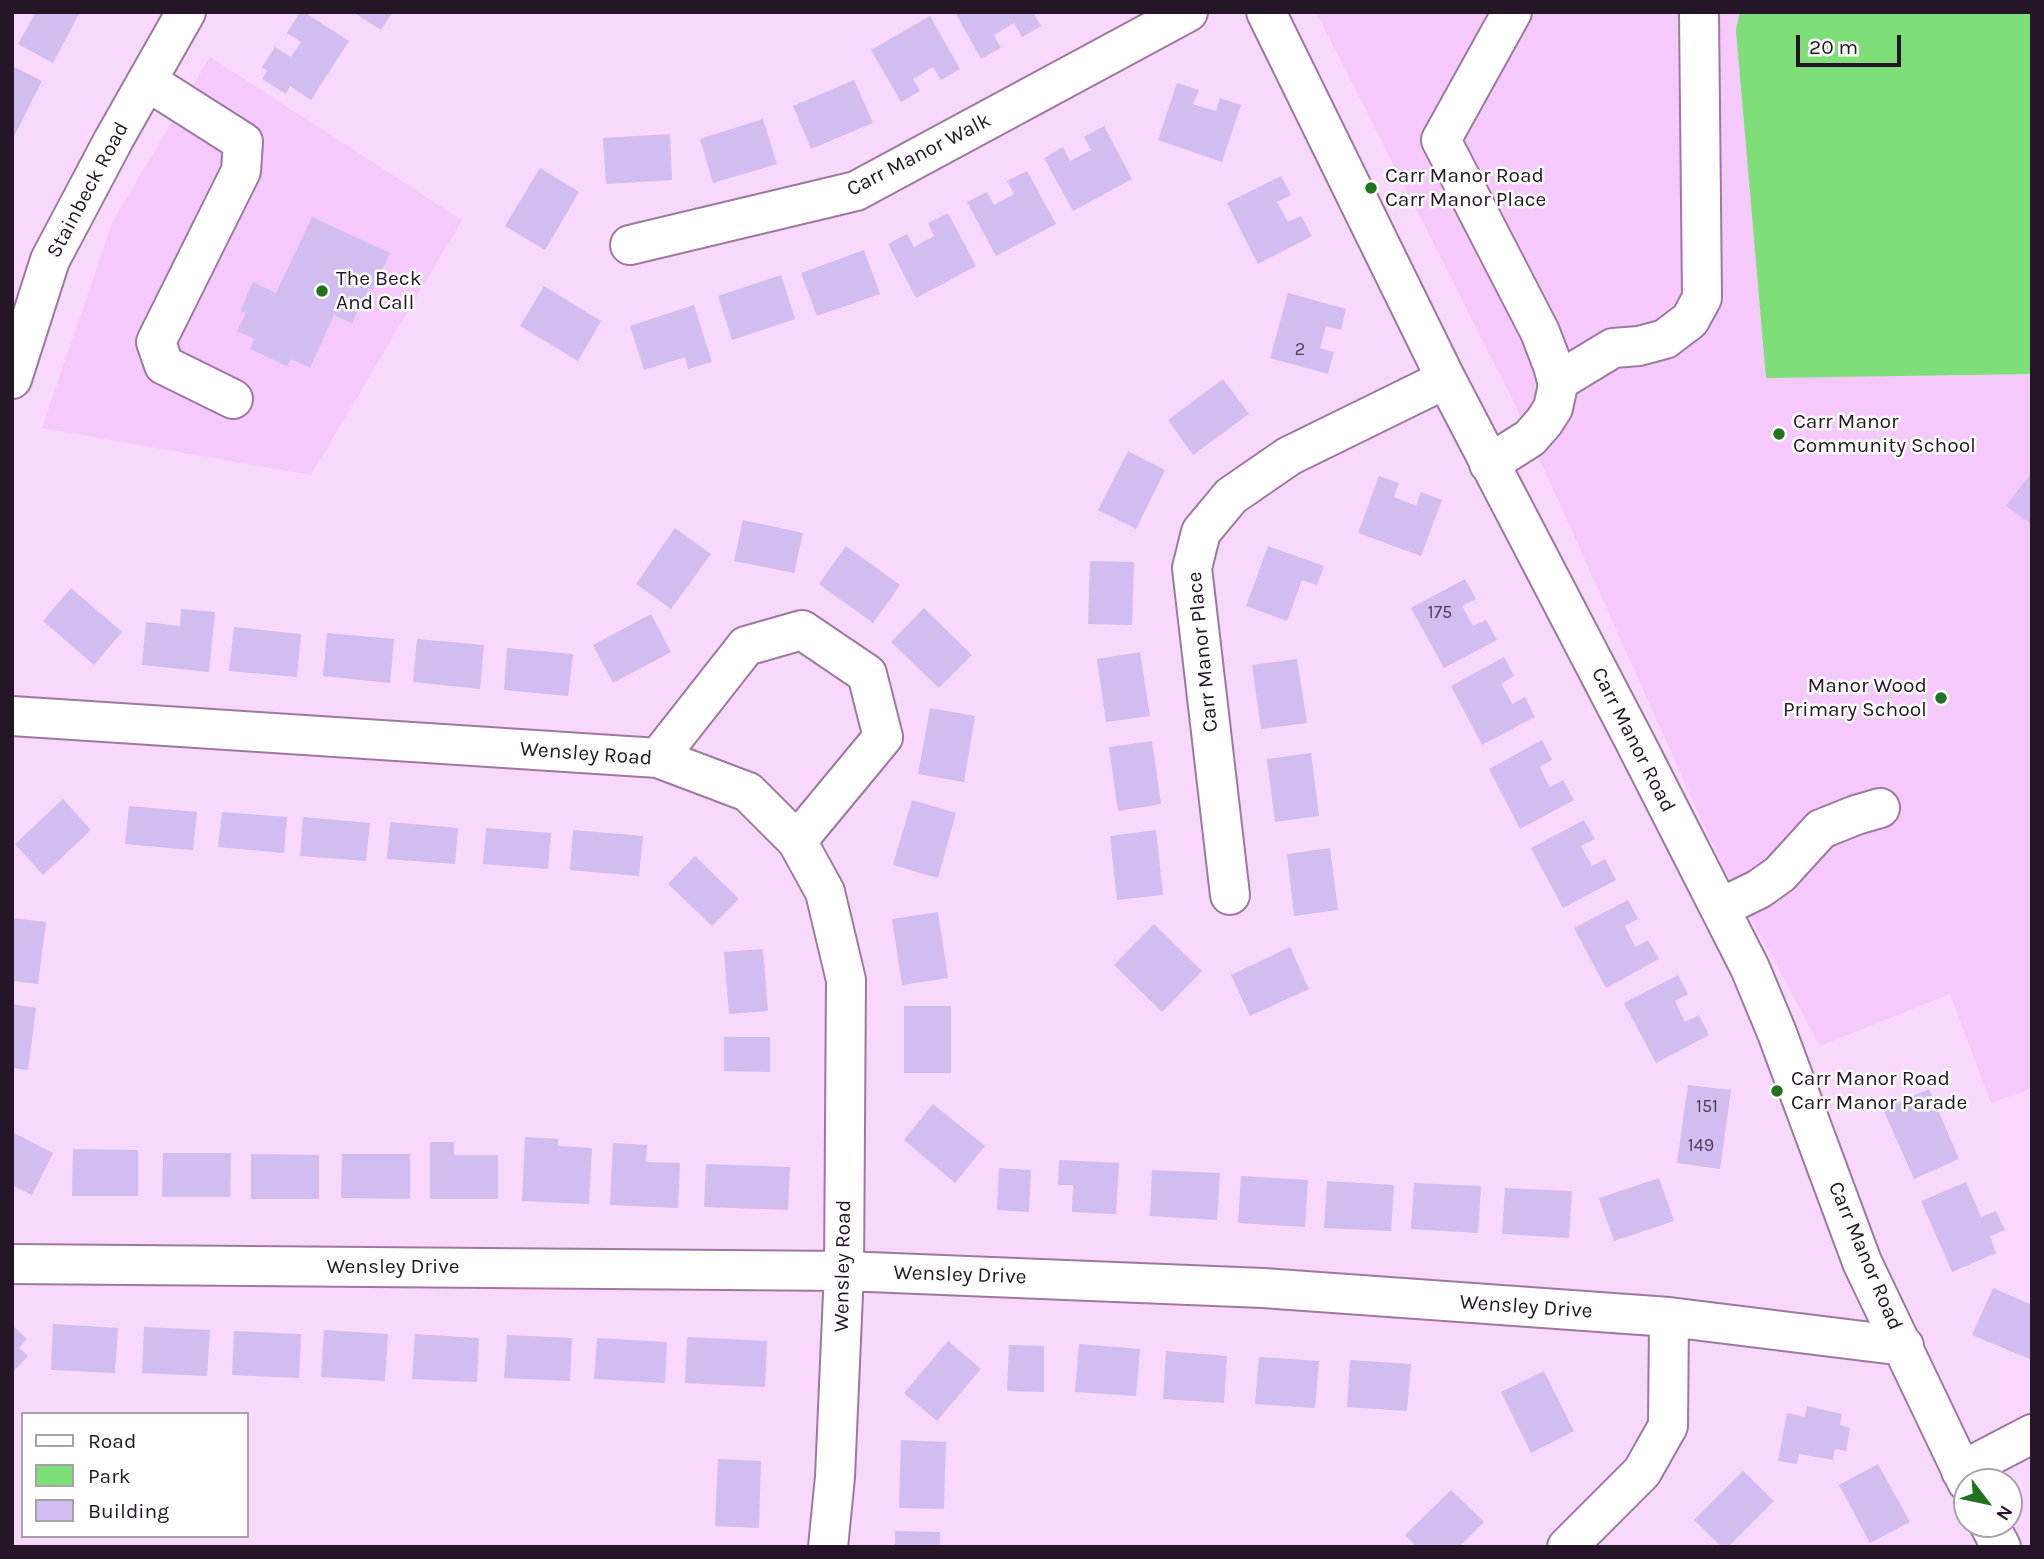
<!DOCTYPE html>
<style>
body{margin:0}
#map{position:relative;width:2044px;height:1559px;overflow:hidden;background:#f8d8fc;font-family:Karla,sans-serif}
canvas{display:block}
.frame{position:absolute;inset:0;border:14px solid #241626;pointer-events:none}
.legend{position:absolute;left:21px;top:1412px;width:228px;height:126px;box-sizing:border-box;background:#fff;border:2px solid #a7a2a8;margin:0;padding:9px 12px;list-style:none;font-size:21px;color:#241626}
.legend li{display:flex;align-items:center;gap:14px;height:35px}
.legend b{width:35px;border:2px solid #a7a2a8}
.north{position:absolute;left:1953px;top:1468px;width:70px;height:70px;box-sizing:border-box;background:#fff;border:2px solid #a7a2a8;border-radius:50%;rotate:122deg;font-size:19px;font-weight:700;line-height:28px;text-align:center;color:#241626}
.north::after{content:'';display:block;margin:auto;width:24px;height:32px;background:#21741d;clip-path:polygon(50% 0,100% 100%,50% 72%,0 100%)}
.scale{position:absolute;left:1796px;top:35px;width:105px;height:32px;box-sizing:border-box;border:4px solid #241626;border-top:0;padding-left:9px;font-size:21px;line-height:24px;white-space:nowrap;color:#241626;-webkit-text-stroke:5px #fff;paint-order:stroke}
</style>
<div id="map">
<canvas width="2044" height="1559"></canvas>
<div class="frame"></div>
<ul class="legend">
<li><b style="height:9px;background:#fff"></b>Road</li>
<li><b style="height:19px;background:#7ede77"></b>Park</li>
<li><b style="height:19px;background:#d1bdf0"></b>Building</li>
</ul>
<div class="north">N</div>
<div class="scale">20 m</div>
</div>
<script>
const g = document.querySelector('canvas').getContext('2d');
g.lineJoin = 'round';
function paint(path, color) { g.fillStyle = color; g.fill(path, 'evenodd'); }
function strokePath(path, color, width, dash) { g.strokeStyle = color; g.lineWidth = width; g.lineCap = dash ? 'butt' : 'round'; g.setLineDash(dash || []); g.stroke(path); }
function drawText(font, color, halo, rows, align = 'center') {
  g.font = font + ' Karla,sans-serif'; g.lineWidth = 5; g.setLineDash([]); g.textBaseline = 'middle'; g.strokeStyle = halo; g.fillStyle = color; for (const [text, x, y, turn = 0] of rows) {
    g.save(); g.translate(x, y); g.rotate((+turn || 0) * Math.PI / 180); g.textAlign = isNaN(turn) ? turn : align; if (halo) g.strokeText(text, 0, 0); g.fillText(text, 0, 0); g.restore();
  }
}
paint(new Path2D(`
 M 1316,12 L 2032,12 L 2032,1089 L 1991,1103 L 1950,994 L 1820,1046 L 1721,863 L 1514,402 Z
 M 210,57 L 462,220 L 311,475 L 42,428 L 112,223 Z`), '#f6c9fc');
paint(new Path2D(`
 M 1740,12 L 2032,12 L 2032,374 L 1766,378 L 1736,30 Z`), '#7ede77');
paint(new Path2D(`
 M 36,12 L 80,12 L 53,63 L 18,44 Z
 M 300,12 L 304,12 L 349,41 L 311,100 L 290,86 L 286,94 L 262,79 L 267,71 L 262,67 L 275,47 L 291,57 L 301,42 L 287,33 Z
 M 353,12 L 393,12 L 381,30 Z
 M 955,12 L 1033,12 L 1041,26 L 1022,37 L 1014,23 L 994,35 L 1001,48 L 981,59 Z
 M 930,16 L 960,69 L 941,80 L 933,67 L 913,79 L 920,91 L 901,102 L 871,50 Z
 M 12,66 L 42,81 L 12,140 Z
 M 854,80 L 873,123 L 811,149 L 793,106 Z
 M 1177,83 L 1199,90 L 1193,104 L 1205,108 L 1216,111 L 1220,98 L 1241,105 L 1222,162 L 1158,140 Z
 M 763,119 L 777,164 L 713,183 L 700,139 Z
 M 1104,126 L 1132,179 L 1073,211 L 1044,158 L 1063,147 L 1070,161 L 1091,150 L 1084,137 Z
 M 670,134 L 672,180 L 606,184 L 603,138 Z
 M 540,168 L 579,192 L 545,250 L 505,226 Z
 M 1027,171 L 1056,224 L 996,256 L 967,202 L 987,192 L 994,205 L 1014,194 L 1007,181 Z
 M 1281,176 L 1291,195 L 1277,202 L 1288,222 L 1301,216 L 1312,236 L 1258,264 L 1227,203 Z
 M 948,213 L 976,266 L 916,298 L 888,244 L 907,234 L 914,247 L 934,236 L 928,223 Z
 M 312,217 L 390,253 L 373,290 L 369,288 L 352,323 L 334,315 L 310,368 L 291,359 L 287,366 L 250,349 L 254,339 L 237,331 L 246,313 L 240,311 L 253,282 L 276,293 Z
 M 864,250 L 880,294 L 817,316 L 801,273 Z
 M 781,275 L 795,319 L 732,340 L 718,296 Z
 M 544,286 L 601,321 L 578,361 L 520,326 Z
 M 1288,293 L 1346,309 L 1341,330 L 1326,326 L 1320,348 L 1334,352 L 1328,374 L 1270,358 Z
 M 694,305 L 712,362 L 688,369 L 685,357 L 644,370 L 630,326 Z
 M 1223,379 L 1249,414 L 1193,455 L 1168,420 Z
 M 1128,451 L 1165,470 L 1136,529 L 1098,510 Z
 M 2032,472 L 2032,525 L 2006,506 Z
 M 1379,476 L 1399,483 L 1394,497 L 1416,506 L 1421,492 L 1442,500 L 1421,556 L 1358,533 Z
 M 743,520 L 803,533 L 794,573 L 734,561 Z
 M 675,528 L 711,554 L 671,609 L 636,584 Z
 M 846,546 L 900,585 L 873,623 L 819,584 Z
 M 1268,546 L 1324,566 L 1317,585 L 1302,580 L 1287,621 L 1246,606 Z
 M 1090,561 L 1134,562 L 1132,625 L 1088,624 Z
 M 1465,579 L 1476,599 L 1462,606 L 1473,626 L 1486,620 L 1497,640 L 1444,668 L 1411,608 Z
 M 71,588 L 122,632 L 94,665 L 43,621 Z
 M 924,608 L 972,655 L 939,688 L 891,642 Z
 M 181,609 L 215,612 L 209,672 L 142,665 L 146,622 L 180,626 Z
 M 651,614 L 671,652 L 613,683 L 593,645 Z
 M 234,627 L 301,634 L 297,677 L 229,671 Z
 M 327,633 L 394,639 L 390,683 L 323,676 Z
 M 417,639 L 484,645 L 480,689 L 413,682 Z
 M 507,648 L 573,654 L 568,696 L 504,690 Z
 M 1140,652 L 1150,716 L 1106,722 L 1097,659 Z
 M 1504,657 L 1514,676 L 1501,684 L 1507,694 L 1512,704 L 1525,697 L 1535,717 L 1482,745 L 1451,686 Z
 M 1297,659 L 1307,723 L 1261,729 L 1252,665 Z
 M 930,708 L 975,716 L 964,782 L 918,774 Z
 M 1542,740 L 1552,760 L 1540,767 L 1545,778 L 1550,787 L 1563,780 L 1574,800 L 1520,829 L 1489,769 Z
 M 1152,741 L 1161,804 L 1118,811 L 1109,747 Z
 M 1311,753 L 1319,816 L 1275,822 L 1267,759 Z
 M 63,799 L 91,830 L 43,875 L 15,844 Z
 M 912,800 L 956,813 L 938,878 L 893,865 Z
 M 129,806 L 197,812 L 193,850 L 125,844 Z
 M 222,812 L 287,817 L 284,853 L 218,847 Z
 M 303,817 L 370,823 L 366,861 L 300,856 Z
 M 1584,820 L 1595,839 L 1581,846 L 1592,866 L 1605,859 L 1616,880 L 1563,908 L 1531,848 Z
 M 390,822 L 458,828 L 455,864 L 387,859 Z
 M 486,828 L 551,833 L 548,869 L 483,864 Z
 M 573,830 L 643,836 L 639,876 L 570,870 Z
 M 1156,830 L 1163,895 L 1117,900 L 1110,836 Z
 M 1330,848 L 1338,910 L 1294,916 L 1287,854 Z
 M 695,856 L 739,899 L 712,926 L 668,884 Z
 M 1628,900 L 1638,919 L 1625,926 L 1630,937 L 1636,947 L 1648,940 L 1659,959 L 1606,988 L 1574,928 Z
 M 938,912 L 948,978 L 902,985 L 892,919 Z
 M 12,918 L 46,922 L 38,984 L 12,981 Z
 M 1154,924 L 1202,971 L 1162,1012 L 1114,965 Z
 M 1290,947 L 1309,989 L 1250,1016 L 1231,975 Z
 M 763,949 L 768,1011 L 729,1014 L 724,952 Z
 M 1678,975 L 1688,994 L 1675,1001 L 1685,1022 L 1699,1015 L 1709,1035 L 1656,1063 L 1624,1003 Z
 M 12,1004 L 36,1008 L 28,1070 L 12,1068 Z
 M 904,1006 L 951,1006 L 951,1073 L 904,1073 Z
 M 724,1037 L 770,1037 L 770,1072 L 724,1071 Z
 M 1688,1085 L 1731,1090 L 1720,1169 L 1677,1163 Z
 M 1929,1089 L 1959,1159 L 1914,1179 L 1883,1109 Z
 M 933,1104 L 985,1146 L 955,1183 L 904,1140 Z
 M 12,1132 L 53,1153 L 32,1195 L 12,1185 Z
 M 525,1137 L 558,1139 L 558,1146 L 592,1148 L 589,1204 L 522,1201 Z
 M 430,1142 L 454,1142 L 454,1155 L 498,1155 L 498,1199 L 430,1199 Z
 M 613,1143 L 647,1145 L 646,1162 L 680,1163 L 678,1208 L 610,1205 Z
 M 73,1149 L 138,1150 L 138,1196 L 72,1196 Z
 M 163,1153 L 231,1153 L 230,1197 L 162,1197 Z
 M 251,1154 L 319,1155 L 319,1199 L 251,1199 Z
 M 342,1154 L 410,1154 L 410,1199 L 341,1198 Z
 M 1059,1160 L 1119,1163 L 1116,1214 L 1072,1212 L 1073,1185 L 1058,1185 Z
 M 706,1164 L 790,1167 L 788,1210 L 704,1207 Z
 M 999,1168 L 1031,1170 L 1029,1212 L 997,1210 Z
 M 1152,1170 L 1220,1173 L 1217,1220 L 1150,1216 Z
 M 1241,1176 L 1308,1180 L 1305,1227 L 1238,1223 Z
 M 1659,1178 L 1674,1221 L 1614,1241 L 1599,1198 Z
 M 1327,1181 L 1394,1185 L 1391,1231 L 1324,1228 Z
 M 1966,1182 L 1981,1217 L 1996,1211 L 2005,1230 L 1990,1236 L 1996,1253 L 1952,1272 L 1921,1201 Z
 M 1414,1183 L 1481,1186 L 1478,1233 L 1411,1229 Z
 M 1505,1188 L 1572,1191 L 1569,1238 L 1502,1234 Z
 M 1993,1288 L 2032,1305 L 2032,1360 L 1972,1335 Z
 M 53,1324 L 118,1328 L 115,1373 L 51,1370 Z
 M 12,1325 L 27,1339 L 19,1348 L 28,1356 L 12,1373 Z
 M 144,1327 L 210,1330 L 207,1376 L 142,1373 Z
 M 324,1330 L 388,1334 L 385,1381 L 321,1377 Z
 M 234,1331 L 301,1334 L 299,1378 L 232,1375 Z
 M 415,1334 L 479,1338 L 477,1382 L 412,1379 Z
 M 507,1335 L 572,1338 L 570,1381 L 504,1378 Z
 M 687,1337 L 767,1341 L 765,1387 L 685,1383 Z
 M 597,1338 L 667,1342 L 665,1383 L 594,1379 Z
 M 948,1341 L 981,1369 L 937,1421 L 904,1393 Z
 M 1079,1344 L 1140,1349 L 1136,1396 L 1075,1392 Z
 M 1009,1345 L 1044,1346 L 1044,1392 L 1007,1391 Z
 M 1166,1351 L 1227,1356 L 1224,1403 L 1163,1399 Z
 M 1259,1357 L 1319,1361 L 1315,1408 L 1255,1404 Z
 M 1350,1360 L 1411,1364 L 1407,1411 L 1347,1407 Z
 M 1544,1371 L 1574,1431 L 1531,1453 L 1501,1392 Z
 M 1807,1406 L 1842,1414 L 1840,1425 L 1850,1428 L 1846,1451 L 1835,1449 L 1833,1460 L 1799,1454 L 1797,1464 L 1778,1461 L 1787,1413 L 1805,1417 Z
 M 901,1440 L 946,1442 L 944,1509 L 899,1508 Z
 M 718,1459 L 761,1461 L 759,1528 L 715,1526 Z
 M 1878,1464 L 1910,1522 L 1870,1543 L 1839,1485 Z
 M 1743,1471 L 1774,1501 L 1728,1547 L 1722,1547 L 1694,1520 Z
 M 1451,1490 L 1484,1522 L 1459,1547 L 1417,1547 L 1405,1535 Z
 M 895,1531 L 940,1532 L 940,1547 L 895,1547 Z`), '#d1bdf0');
const minor = new Path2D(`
 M 1266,12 L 1446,379 L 1634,740 L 1750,968 L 1777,1033 L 1862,1262 L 1967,1482
 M 147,81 L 243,142 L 241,171 L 156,342 L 164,365 L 233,399
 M 630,245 L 856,191 L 1188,12
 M 12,379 L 50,260 L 114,139 L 186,12
 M 1557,382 L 1613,348 L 1639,346 L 1665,339 L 1690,320 L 1702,298 L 1699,12
 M 1489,464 L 1530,438 L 1544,422 L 1553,408 L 1558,385 L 1553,366 L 1540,332 L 1441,140 L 1512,12
 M 12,716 L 658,758 L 748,792 L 797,841 L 825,892 L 846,980 L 844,1271 L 835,1477 L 828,1547
 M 658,758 L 746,646 L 802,630 L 867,674 L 883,737 L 797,841
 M 1230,895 L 1192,568 L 1201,532 L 1231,496 L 1289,456 L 1446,379
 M 1720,908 L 1759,889 L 1780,874 L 1821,829 L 1856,815 L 1880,808
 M 12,1264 L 844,1271 L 1263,1288 L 1669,1317 L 1904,1346
 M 1961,1471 L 2032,1434
 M 1989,1524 L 2001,1547
 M 1567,1547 L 1642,1472 L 1668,1426 L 1669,1317`);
strokePath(minor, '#9d79a2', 42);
strokePath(minor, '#fff', 38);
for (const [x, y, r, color] of [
 [1371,188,7,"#21741d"],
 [322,291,7,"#21741d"],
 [1779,434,7,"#21741d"],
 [1941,698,7,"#21741d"],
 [1777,1091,7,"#21741d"]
]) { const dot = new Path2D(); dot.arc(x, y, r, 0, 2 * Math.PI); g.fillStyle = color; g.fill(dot); strokePath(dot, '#fff', 2.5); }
drawText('18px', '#4f4058', null, [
 ["2",1300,350],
 ["175",1440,613],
 ["151",1707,1107],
 ["149",1701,1146]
]);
drawText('21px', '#241626', '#fff', [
 ["Carr Manor Walk",919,155,-27],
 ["Stainbeck Road",88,190,-62],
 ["Carr Manor Place",1203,652,-96],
 ["Carr Manor Road",1633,740,63],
 ["Wensley Road",586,754,4],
 ["Carr Manor Road",1865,1256,67],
 ["Wensley Road",843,1266,-89],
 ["Wensley Drive",393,1267],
 ["Wensley Drive",960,1275,2],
 ["Wensley Drive",1526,1307,4]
]);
drawText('21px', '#241626', '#fff', [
 ["Carr Manor Road",1385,176],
 ["Carr Manor Place",1385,200],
 ["The Beck",336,279],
 ["And Call",336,303],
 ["Carr Manor",1793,422],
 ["Community School",1793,446],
 ["Manor Wood",1927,686,"right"],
 ["Primary School",1927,710,"right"],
 ["Carr Manor Road",1791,1079],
 ["Carr Manor Parade",1791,1103]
], 'left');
</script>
